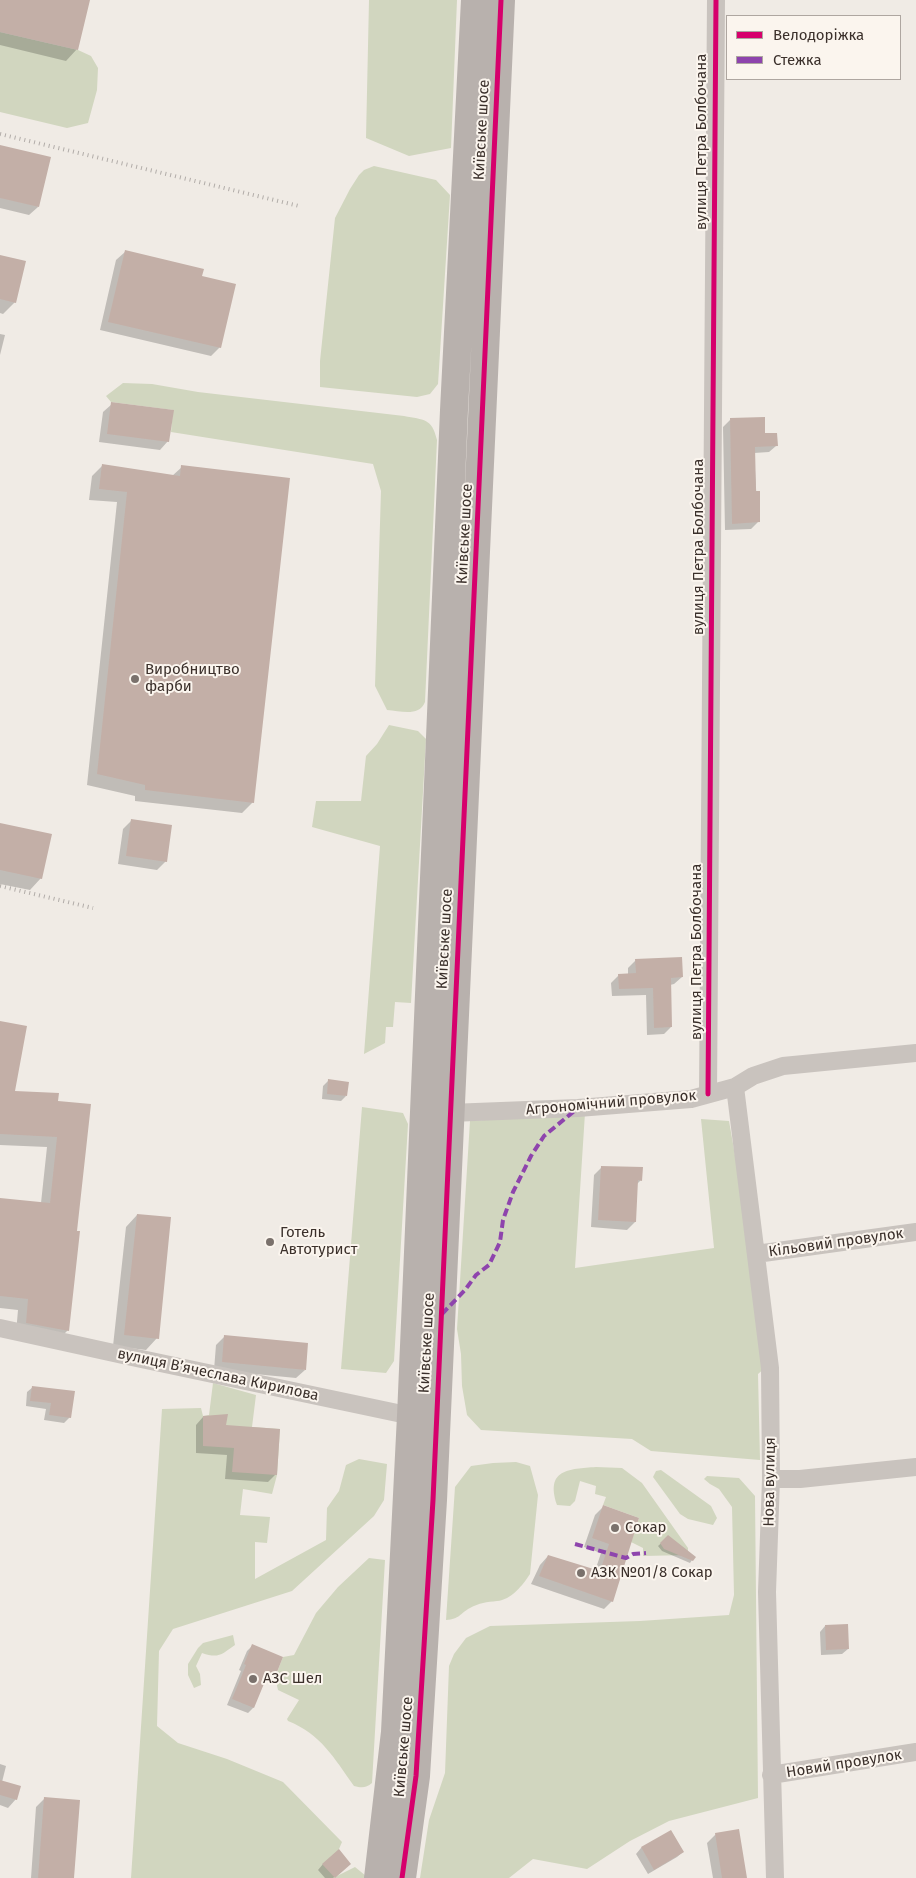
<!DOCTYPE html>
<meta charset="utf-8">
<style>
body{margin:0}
#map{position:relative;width:916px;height:1878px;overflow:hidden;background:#f0ebe5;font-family:"Fira Sans",sans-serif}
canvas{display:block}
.legend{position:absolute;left:726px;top:15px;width:175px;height:65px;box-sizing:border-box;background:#fbf5ee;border:1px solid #aea6a0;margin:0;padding:6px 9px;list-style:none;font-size:15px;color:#3b302b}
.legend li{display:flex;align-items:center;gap:10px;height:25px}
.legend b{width:25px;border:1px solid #aea6a0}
</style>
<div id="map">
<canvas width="916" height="1878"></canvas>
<ul class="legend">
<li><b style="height:6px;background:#d6006c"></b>Велодоріжка</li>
<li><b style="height:6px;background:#8e44ad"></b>Стежка</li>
</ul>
</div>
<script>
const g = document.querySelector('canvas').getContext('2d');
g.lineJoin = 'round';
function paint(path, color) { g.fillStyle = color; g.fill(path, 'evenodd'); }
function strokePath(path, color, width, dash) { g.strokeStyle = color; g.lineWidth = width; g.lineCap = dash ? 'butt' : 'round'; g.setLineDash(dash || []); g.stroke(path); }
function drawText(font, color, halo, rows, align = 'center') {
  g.font = font + ' "Fira Sans",sans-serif'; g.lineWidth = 4; g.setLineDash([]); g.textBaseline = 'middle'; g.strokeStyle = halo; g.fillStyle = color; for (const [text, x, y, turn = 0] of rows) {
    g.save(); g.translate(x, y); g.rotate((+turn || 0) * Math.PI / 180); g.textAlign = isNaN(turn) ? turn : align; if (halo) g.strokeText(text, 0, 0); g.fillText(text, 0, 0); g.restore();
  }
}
paint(new Path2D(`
 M 369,0 L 457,0 L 451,148 L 409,156 L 366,138 Z
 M 0,32 L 78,50 L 91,56 L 98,68 L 97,90 L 88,123 L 67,128 L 0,112 Z
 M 374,166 L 436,180 L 450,195 L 438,384 L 430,394 L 417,397 L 320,387 L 320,361 L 335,218 L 350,189 L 359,175 L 364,170 Z
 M 123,383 L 152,384 L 198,392 L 404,416 C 424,420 432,418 437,440 L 425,702 C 419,717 401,711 387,710 L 375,686 L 381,491 L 373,464 L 171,432 L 173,410 L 111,402 L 106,396 Z
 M 389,725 L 418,731 L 426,739 L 411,1003 L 395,1002 L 393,1027 L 386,1027 L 385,1043 L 364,1054 L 380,846 L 312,827 L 316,801 L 361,801 L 366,756 L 377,744 Z
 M 362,1107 L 403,1113 L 408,1124 L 394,1361 L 386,1373 L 341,1369 Z
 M 585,1113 L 575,1268 L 714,1248 L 701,1119 L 729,1121 L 753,1258 L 765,1368 L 758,1374 L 760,1460 L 651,1451 L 632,1439 L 481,1430 L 467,1415 L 462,1386 L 461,1354 L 457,1329 L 470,1121 Z
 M 213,1383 L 256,1395 L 252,1427 L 280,1429 L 277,1475 L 272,1494 L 243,1489 L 240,1515 L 270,1517 L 267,1543 L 255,1542 L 255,1579 L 326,1540 L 327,1508 L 339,1491 L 346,1465 L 359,1459 L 387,1464 L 384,1500 L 374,1516 L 292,1591 L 173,1629 L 159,1651 L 157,1726 L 178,1743 L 227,1759 L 283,1782 L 342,1842 L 339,1849 L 335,1877 L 355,1867 L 366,1876 L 365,1878 L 131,1878 L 162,1409 L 201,1408 L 203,1416 L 209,1415 Z
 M 516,1462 L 530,1466 L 538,1495 L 530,1574 C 523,1585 511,1600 497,1601 C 487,1602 479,1603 470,1608 C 459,1614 460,1619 446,1620 L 455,1487 L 471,1466 L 493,1463 Z
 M 596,1467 L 622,1468 L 642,1483 L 688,1548 L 688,1555 L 643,1556 L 643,1548 L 631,1542 L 639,1518 L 603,1505 L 606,1497 L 595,1494 L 596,1486 L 580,1481 L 575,1501 L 570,1506 L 557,1505 C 545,1469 569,1469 596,1467 Z
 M 661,1470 L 711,1506 L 717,1518 L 713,1525 L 688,1519 L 680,1514 L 653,1477 L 656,1471 Z
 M 707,1476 L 739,1478 L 755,1496 L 758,1798 L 669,1821 L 630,1841 L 587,1869 L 533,1859 L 509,1878 L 420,1878 L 429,1820 L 445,1773 L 449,1666 L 454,1654 L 466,1638 L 490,1626 L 640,1621 L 729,1615 L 734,1595 L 732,1507 L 719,1489 L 710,1484 L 704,1479 Z
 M 369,1558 L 385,1560 L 372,1783 C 366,1788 362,1788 354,1786 C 334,1758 321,1734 288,1721 L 287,1719 L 299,1700 L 278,1690 L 275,1677 L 283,1657 L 294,1655 L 316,1613 L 338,1587 Z
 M 233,1635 L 235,1645 C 222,1654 219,1659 202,1653 L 196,1666 L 200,1674 L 201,1685 L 194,1688 L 188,1675 L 188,1664 L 198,1648 L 203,1643 Z`), '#d1d6bf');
paint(new Path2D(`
 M 0,0 L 86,0 L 77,49 L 66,61 L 0,45 Z
 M 0,146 L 38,207 L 29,215 L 0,208 Z
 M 125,252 L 201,277 L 220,347 L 211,356 L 100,330 L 116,260 Z
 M 0,256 L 15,302 L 3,314 L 0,313 Z
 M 0,334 L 5,335 L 0,355 Z
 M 112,404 L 168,441 L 160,450 L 99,442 L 103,412 Z
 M 730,420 L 764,435 L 776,446 L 769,452 L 754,453 L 758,522 L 751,529 L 725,530 L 723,427 Z
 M 102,466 L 172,476 L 182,467 L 253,802 L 242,813 L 135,801 L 135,796 L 87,785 L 117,502 L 89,500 L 92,476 Z
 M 131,821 L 166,861 L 157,870 L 118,864 L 123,829 Z
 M 0,824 L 41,878 L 30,890 L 0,884 Z
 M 636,960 L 682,977 L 674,984 L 670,985 L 671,1027 L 664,1034 L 647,1035 L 646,995 L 612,996 L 611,983 L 619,975 L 628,975 L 628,968 Z
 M 329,1080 L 346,1096 L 341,1101 L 322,1099 L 323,1086 Z
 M 0,1091 L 57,1102 L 76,1232 L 68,1330 L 57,1341 L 16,1333 L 18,1310 L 0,1308 L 0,1199 L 41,1203 L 47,1147 L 0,1145 Z
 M 602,1167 L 641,1180 L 637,1184 L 635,1222 L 627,1230 L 591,1227 L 594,1175 Z
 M 137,1215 L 157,1338 L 146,1350 L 113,1346 L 126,1227 Z
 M 225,1336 L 305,1370 L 296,1378 L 214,1370 L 216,1345 Z
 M 33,1387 L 70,1417 L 64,1423 L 44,1420 L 46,1409 L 26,1406 L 27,1392 Z
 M 203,1417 L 225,1426 L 276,1474 L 268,1482 L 225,1479 L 227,1455 L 196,1453 L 196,1425 Z
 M 603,1507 L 638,1518 L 612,1601 L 604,1609 L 531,1584 L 540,1565 L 548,1556 L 595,1571 L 601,1553 L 584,1547 L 595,1515 Z
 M 668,1537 L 692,1560 L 690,1563 L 662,1551 L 658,1546 Z
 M 825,1626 L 848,1649 L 842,1654 L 821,1655 L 820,1632 Z
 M 252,1646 L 274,1676 L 269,1682 L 264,1680 L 253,1708 L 248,1713 L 227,1705 L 241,1671 L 239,1670 L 247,1651 Z
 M 0,1764 L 6,1766 L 2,1782 L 16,1799 L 8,1808 L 0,1805 Z
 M 45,1798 L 73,1878 L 31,1878 L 36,1807 Z
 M 671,1831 L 683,1852 L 677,1857 L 648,1874 L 636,1854 L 641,1848 Z
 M 716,1834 L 745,1878 L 713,1878 L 707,1843 Z
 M 323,1864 L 344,1869 L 333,1878 L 325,1878 L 318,1870 Z`), '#0003');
paint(new Path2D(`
 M 0,0 L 90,0 L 78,50 L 0,32 Z
 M 0,145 L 51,157 L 39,207 L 0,198 Z
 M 125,250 L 204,269 L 202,276 L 236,284 L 221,348 L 108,322 Z
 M 0,255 L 26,261 L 16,303 L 0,299 Z
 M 111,402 L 174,410 L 169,442 L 107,434 Z
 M 765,417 L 765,433 L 777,433 L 778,446 L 755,447 L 756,491 L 760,491 L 760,522 L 732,524 L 730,418 Z
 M 102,464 L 180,476 L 181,465 L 290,478 L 254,803 L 145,790 L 145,785 L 97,774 L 127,492 L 99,489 Z
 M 131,819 L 172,825 L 167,862 L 126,856 Z
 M 0,823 L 52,834 L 42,879 L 0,870 Z
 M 682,957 L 683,977 L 671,978 L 672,1027 L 654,1028 L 653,988 L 619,989 L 618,974 L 636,973 L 635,959 Z
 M 0,1021 L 27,1026 L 15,1091 L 59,1093 L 58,1101 L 91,1104 L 77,1231 L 80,1231 L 69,1331 L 26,1323 L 28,1299 L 0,1296 L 0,1198 L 50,1203 L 57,1137 L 0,1134 Z
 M 328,1079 L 349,1082 L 347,1096 L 327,1094 Z
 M 601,1166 L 643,1167 L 642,1181 L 638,1180 L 636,1222 L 598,1220 Z
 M 137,1214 L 171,1217 L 159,1339 L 124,1335 Z
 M 224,1335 L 308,1343 L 306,1370 L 222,1362 Z
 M 32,1386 L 75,1391 L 71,1418 L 49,1415 L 51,1403 L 30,1401 Z
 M 228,1414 L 226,1425 L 280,1429 L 277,1475 L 232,1472 L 234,1448 L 203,1446 L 203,1416 Z
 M 603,1505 L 639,1518 L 613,1602 L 539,1576 L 548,1555 L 600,1571 L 609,1544 L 592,1538 Z
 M 668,1535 L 696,1557 L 693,1561 L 664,1549 L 660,1543 Z
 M 848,1624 L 849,1649 L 826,1650 L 825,1625 Z
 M 252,1644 L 283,1657 L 275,1677 L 268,1674 L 254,1708 L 232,1699 L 246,1665 L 244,1664 Z
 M 0,1780 L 21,1786 L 17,1800 L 0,1795 Z
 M 44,1797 L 80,1800 L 74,1878 L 38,1878 Z
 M 739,1829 L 747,1878 L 722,1878 L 715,1833 Z
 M 671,1830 L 684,1852 L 654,1870 L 641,1847 Z
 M 339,1849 L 351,1864 L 335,1878 L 322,1864 Z`), '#c3afa7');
strokePath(new Path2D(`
 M 735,1087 L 770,1368 L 771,1479 L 767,1592 L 775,1878
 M 708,1094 L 716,0
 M 450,1113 L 578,1108 L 691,1099 L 735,1087 L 753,1076 L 783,1066 L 916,1053
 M 756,1254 L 916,1232
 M 0,1328 L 132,1357 L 421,1418
 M 771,1479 L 800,1479 L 916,1467
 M 771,1775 L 916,1752`), '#c9c3be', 18);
strokePath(new Path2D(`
 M 378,1878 L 395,1732 L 411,1416 L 454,410 L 475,0
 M 402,1878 L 416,1776 L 433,1500 L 501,0`), '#b8b1ad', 28);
strokePath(new Path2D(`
 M 0,134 L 299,206
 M 0,886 L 93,908`), '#b1aca8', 4, [1, 4]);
strokePath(new Path2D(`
 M 442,1314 L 465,1290 L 476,1275 L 489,1265 L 500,1242 L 503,1220 L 513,1192 L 531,1156 L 544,1136 L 578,1108
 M 575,1544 L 626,1558 L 633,1554 L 646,1553`), '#8e44ad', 4, [8, 4]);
strokePath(new Path2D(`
 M 708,1094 L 716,0
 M 402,1878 L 416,1776 L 433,1500 L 501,0`), '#d6006c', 5);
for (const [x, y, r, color] of [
 [135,679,5,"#7a716c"],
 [270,1242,5,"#7a716c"],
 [615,1528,5,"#7a716c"],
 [581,1573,5,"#7a716c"],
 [253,1679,5,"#7a716c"]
]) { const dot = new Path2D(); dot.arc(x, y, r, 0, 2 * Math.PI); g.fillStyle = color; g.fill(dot); strokePath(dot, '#fbf5ee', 2); }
drawText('15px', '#3b302b', '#fbf5ee', [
 ["Київське шосе",482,130,-87],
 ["вулиця Петра Болбочана",702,142,-90],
 ["Київське шосе",465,534,-87],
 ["вулиця Петра Болбочана",699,547,-90],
 ["Київське шосе",445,939,-87],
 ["вулиця Петра Болбочана",697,952,-90],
 ["Агрономічний провулок",611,1103,-5],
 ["Кільовий провулок",836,1243,-8],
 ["Київське шосе",427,1343,-87],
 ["вулиця Вʼячеслава Кирилова",218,1375,12],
 ["Нова вулиця",770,1482,-89],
 ["Київське шосе",404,1747,-85],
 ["Новий провулок",844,1764,-9]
]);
drawText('15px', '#3b302b', '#fbf5ee', [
 ["Виробництво",145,670],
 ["фарби",145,687],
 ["Готель",280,1233],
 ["Автотурист",280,1250],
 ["Сокар",625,1528],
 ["АЗК №01/8 Сокар",591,1573],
 ["АЗС Шел",263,1679]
], 'left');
</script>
